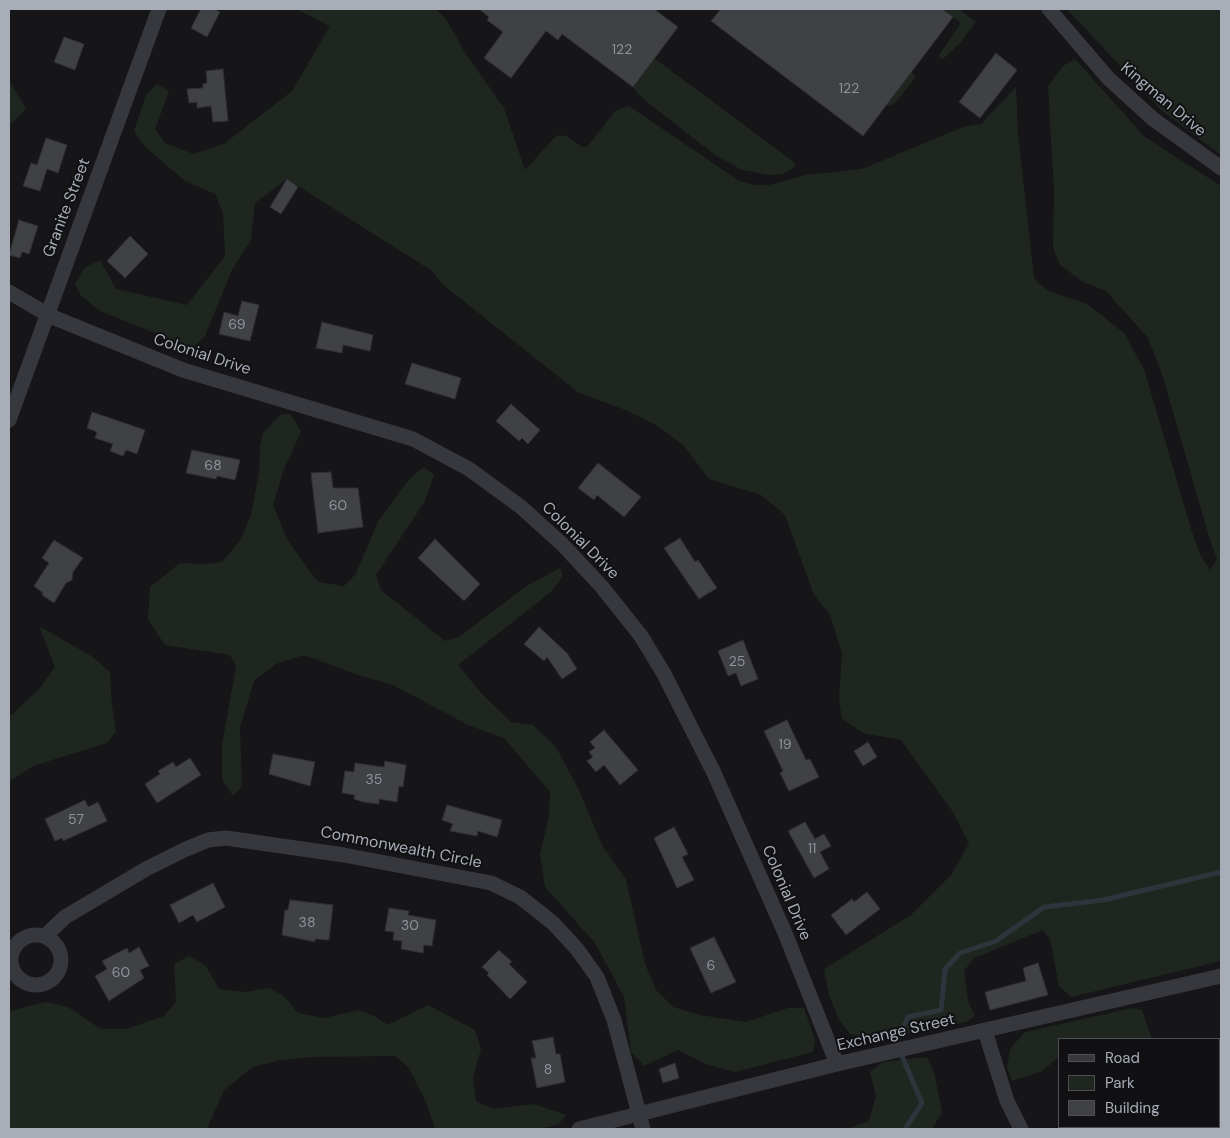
<!DOCTYPE html>
<html>
<head>
<meta charset="utf-8">
<style>
  body { margin:0 }
  #map { position:relative; width:1230px; height:1138px; overflow:hidden; background:#161618; font-family:"DM Sans",sans-serif }
  canvas { display:block }
  .frame { position:absolute; inset:0; border:10px solid #a8adb8; pointer-events:none }
  .legend { position:absolute; left:1058px; top:1038px; width:162px; height:90px; box-sizing:border-box; background:#111113; border:1px solid #4d4f55; margin:0; padding:6px 9px; list-style:none; font-size:15px; color:#a8adb8 }
  .legend li { display:flex; align-items:center; gap:10px; height:25px }
  .legend b { width:25px; border:1px solid #4d4f55 }
</style>
</head>
<body>
<div id="map">
<canvas width="1230" height="1138"></canvas>
<div class="frame"></div>
<ul class="legend">
<li><b style="height:6px;background:#37383d"></b>Road</li>
<li><b style="height:14px;background:#1e261f"></b>Park</li>
<li><b style="height:14px;background:#404145"></b>Building</li>
</ul>
</div>
<script>
const g = document.querySelector('canvas').getContext('2d');
g.lineJoin = 'round';
function paint(path, color) {
  g.fillStyle = color;
  g.fill(path, 'evenodd');
}
function shape(rows) {
  const path = new Path2D();
  for (const r of rows) {
    if (r.length === 3) {
      path.moveTo(r[0] + r[2], r[1]);
      path.arc(r[0], r[1], r[2], 0, 2 * Math.PI);
      continue;
    }
    path.moveTo(r[0], r[1]);
    for (let i = 2; i < r.length; i += 2) path.lineTo(r[i], r[i + 1]);
  }
  return path;
}
function strokePath(path, color, width, dash) {
  g.strokeStyle = color;
  g.lineWidth = width;
  g.lineCap = dash ? 'butt' : 'round';
  g.setLineDash(dash || []);
  g.stroke(path);
}
function label(font, color, halo, rows, align = 'center') {
  g.font = font + ' "DM Sans",sans-serif';
  g.lineWidth = 4;
  g.setLineDash([]);
  g.textBaseline = 'middle';
  g.strokeStyle = halo;
  g.fillStyle = color;
  for (const [text, x, y, turn = 0] of rows) {
    g.save();
    g.translate(x, y);
    g.rotate((+turn || 0) * Math.PI / 180);
    g.textAlign = isNaN(turn) ? turn : align;
    if (halo) g.strokeText(text, 0, 0);
    g.fillText(text, 0, 0);
    g.restore();
  }
}
paint(shape([
  [296,9,436,9,448,22,465,53,504,108,525,170,554,138,559,135,566,136,582,147,588,146,615,111,629,106,738,180,752,185,769,185,806,175,862,169,963,127,981,124,1016,87,1018,134,1034,277,1038,283,1049,291,1087,304,1124,333,1144,369,1192,532,1201,556,1210,570,1217,559,1210,540,1162,374,1148,338,1106,291,1083,282,1060,265,1053,248,1054,192,1048,86,1063,66,1075,59,1145,137,1221,186,1221,961,1071,997,1059,986,1050,939,1043,930,974,958,964,971,968,1001,975,1016,967,1022,876,1040,850,1034,838,1018,829,995,824,969,911,915,952,874,969,843,953,812,901,740,863,733,842,719,839,699,842,653,830,615,814,595,785,515,761,495,709,479,684,446,658,426,623,409,579,393,442,284,432,271,287,179,255,203,251,240,232,270,205,336,193,348,100,311,81,296,75,284,84,268,100,260,116,289,187,305,225,256,223,213,215,194,185,181,145,147,134,131,146,95,157,84,169,91,155,129,165,143,194,154,225,143,292,91,330,26],
  [942,9,959,9,976,22,960,43,943,59,938,57,961,23],
  [1067,9,1221,9,1221,155,1161,110],
  [654,58,794,162,795,167,783,174,770,175,742,170,715,155,642,98,633,87],
  [911,72,916,77,895,103,888,106,887,105],
  [9,80,26,109,9,126],
  [291,414,301,432,284,469,273,505,288,541,318,582,344,586,355,575,379,520,410,478,424,467,434,475,425,501,376,575,381,590,445,641,459,637,528,585,560,568,563,576,551,592,458,665,481,693,511,722,533,725,556,747,579,790,602,845,626,879,645,964,656,990,673,1007,700,1015,746,1022,788,1008,804,1008,815,1039,813,1052,735,1072,706,1064,678,1050,644,1066,631,1052,624,997,595,943,545,887,540,855,549,815,550,792,504,738,468,725,393,685,355,674,304,655,276,664,254,681,240,727,242,786,233,796,222,779,222,745,236,666,230,655,165,645,148,620,150,587,180,563,207,564,222,562,240,541,251,515,259,472,260,447,263,433,280,415],
  [39,626,93,657,110,672,112,705,116,732,107,743,33,766,9,782,9,717,39,689,55,667],
  [189,956,206,966,219,989,244,992,270,988,285,997,298,1013,324,1018,359,1010,376,1017,387,1025,428,1005,475,1030,481,1049,473,1077,476,1101,493,1109,534,1104,566,1115,558,1125,537,1129,435,1129,426,1102,408,1067,395,1056,313,1057,281,1060,253,1067,224,1090,207,1129,9,1129,9,1011,46,1002,68,1007,101,1029,126,1029,164,1016,176,1002,174,964],
  [1132,1008,1142,1010,1152,1039,1059,1039,1059,1057,1042,1071,1012,1081,1007,1068,1010,1049,1025,1032],
  [927,1057,934,1072,942,1112,932,1129,847,1129,869,1121,876,1096,870,1072,883,1062],
  [1219,1081,1221,1081,1221,1129,1179,1129,1178,1127,1219,1127]
]), '#1e261f');
strokePath(shape([
  [905,1129,922,1103,896,1042,908,1017,941,1010,945,969,960,953,996,941,1044,907,1103,900,1221,872]
]), '#2c353c', 5);
const building = shape([
  [201,9,214,9,220,12,207,37,191,28,201,9],
  [479,9,654,9,678,27,633,87,562,34,558,40,546,31,511,78,484,58,503,32,487,20,489,17,479,9],
  [721,9,942,9,953,17,863,136,711,21,721,9],
  [64,37,84,44,75,70,54,62,64,37],
  [996,53,1017,70,980,118,959,102,996,53],
  [223,69,228,121,213,122,211,106,197,108,197,102,189,103,187,89,203,88,203,84,207,83,206,71,223,69],
  [46,138,67,145,58,173,47,169,40,191,23,186,31,163,37,165,46,138],
  [287,179,298,187,281,214,270,207,287,179],
  [19,220,38,226,29,254,22,252,20,258,9,255,19,220],
  [130,236,148,254,125,278,107,261,130,236],
  [242,301,259,305,250,341,219,334,224,312,238,316,242,301],
  [322,322,373,335,370,351,343,345,342,353,316,348,322,322],
  [412,363,461,378,455,399,405,384,412,363],
  [511,404,540,430,528,444,522,438,519,441,496,421,511,404],
  [92,412,145,430,137,454,126,450,123,456,110,451,113,444,95,438,97,432,87,428,92,412],
  [192,450,240,460,235,480,217,476,216,479,186,473,192,450],
  [598,463,641,497,624,517,597,495,594,500,578,488,598,463],
  [331,472,333,488,358,488,363,527,318,533,311,473,331,472],
  [680,538,695,562,698,560,717,588,699,599,664,548,680,538],
  [435,539,480,584,464,601,418,558,435,539],
  [54,540,83,558,73,572,72,580,66,583,54,603,42,595,43,593,34,586,49,563,42,558,54,540],
  [539,627,567,653,577,669,562,679,547,657,544,661,524,644,539,627],
  [743,640,758,679,741,686,736,673,728,676,718,651,743,640],
  [787,720,806,760,810,759,819,777,789,791,780,773,783,771,764,731,787,720],
  [604,730,638,770,620,785,604,765,596,772,587,761,593,757,589,752,595,748,590,742,604,730],
  [868,742,877,757,863,766,854,751,868,742],
  [273,754,315,762,310,786,269,774,273,754],
  [190,758,201,775,157,803,145,784,160,774,158,771,173,762,176,767,190,758],
  [385,761,406,765,403,787,399,786,397,802,379,799,379,804,363,802,354,799,355,795,342,793,345,771,354,772,355,763,384,767,385,761],
  [85,800,88,807,98,802,107,821,63,841,62,838,55,841,45,819,85,800],
  [447,805,502,820,497,837,478,831,477,836,450,831,453,824,442,820,447,805],
  [805,822,815,839,824,834,831,846,820,852,829,869,814,878,788,831,805,822],
  [674,827,688,854,682,857,694,880,677,888,654,838,674,827],
  [213,883,225,907,197,922,193,915,179,923,170,905,213,883],
  [867,892,880,909,846,935,831,915,852,899,854,902,867,892],
  [290,900,333,905,329,940,315,939,315,942,282,935,285,910,288,910,290,900],
  [389,908,409,911,408,915,436,920,432,946,424,945,423,953,401,949,402,941,393,940,394,932,385,931,389,908],
  [714,937,736,982,711,993,690,948,714,937],
  [139,947,149,966,140,970,144,978,109,1001,95,976,107,969,102,961,127,948,129,953,139,947],
  [499,950,512,962,509,964,527,982,510,999,487,975,489,973,482,967,499,950],
  [1038,963,1048,995,990,1010,985,992,1026,981,1023,968,1038,963],
  [553,1037,556,1054,560,1054,565,1082,537,1088,531,1058,536,1058,532,1041,553,1037],
  [675,1063,679,1078,663,1083,659,1069,675,1063]
]);
paint(building, '#404145');
strokePath(building, '#303034', 1);
strokePath(shape([
  [1049,9,1108,78,1153,119,1221,168],
  [9,292,50,316,183,370,413,439,469,469,521,507,563,545,602,587,641,636,664,674,714,773,785,933,837,1064],
  [9,420,159,9],
  [36,960,25],
  [45,936,65,917,146,869,184,850,208,840,226,838,344,855,491,883,520,897,553,923,577,949,597,977,614,1020,643,1129],
  [985,1031,1007,1101,1021,1129],
  [579,1129,837,1064,1221,976]
]), '#37383d', 15);
label('14px', '#8e929b', null, [
  ["122",622,50],
  ["122",849,89],
  ["69",237,325],
  ["68",213,466],
  ["60",338,506],
  ["25",737,662],
  ["19",785,745],
  ["35",374,780],
  ["57",76,820],
  ["11",812,849],
  ["38",307,923],
  ["30",410,926],
  ["6",711,966],
  ["60",121,973],
  ["8",548,1070]
]);
label('16px', '#a8adb8', '#111113', [
  ["Kingman Drive",1163,100,40],
  ["Granite Street",67,208,-69],
  ["Colonial Drive",202,355,18],
  ["Colonial Drive",580,541,45],
  ["Commonwealth Circle",401,848,11],
  ["Colonial Drive",786,893,67],
  ["Exchange Street",896,1033,-13]
]);
</script>
</body>
</html>
